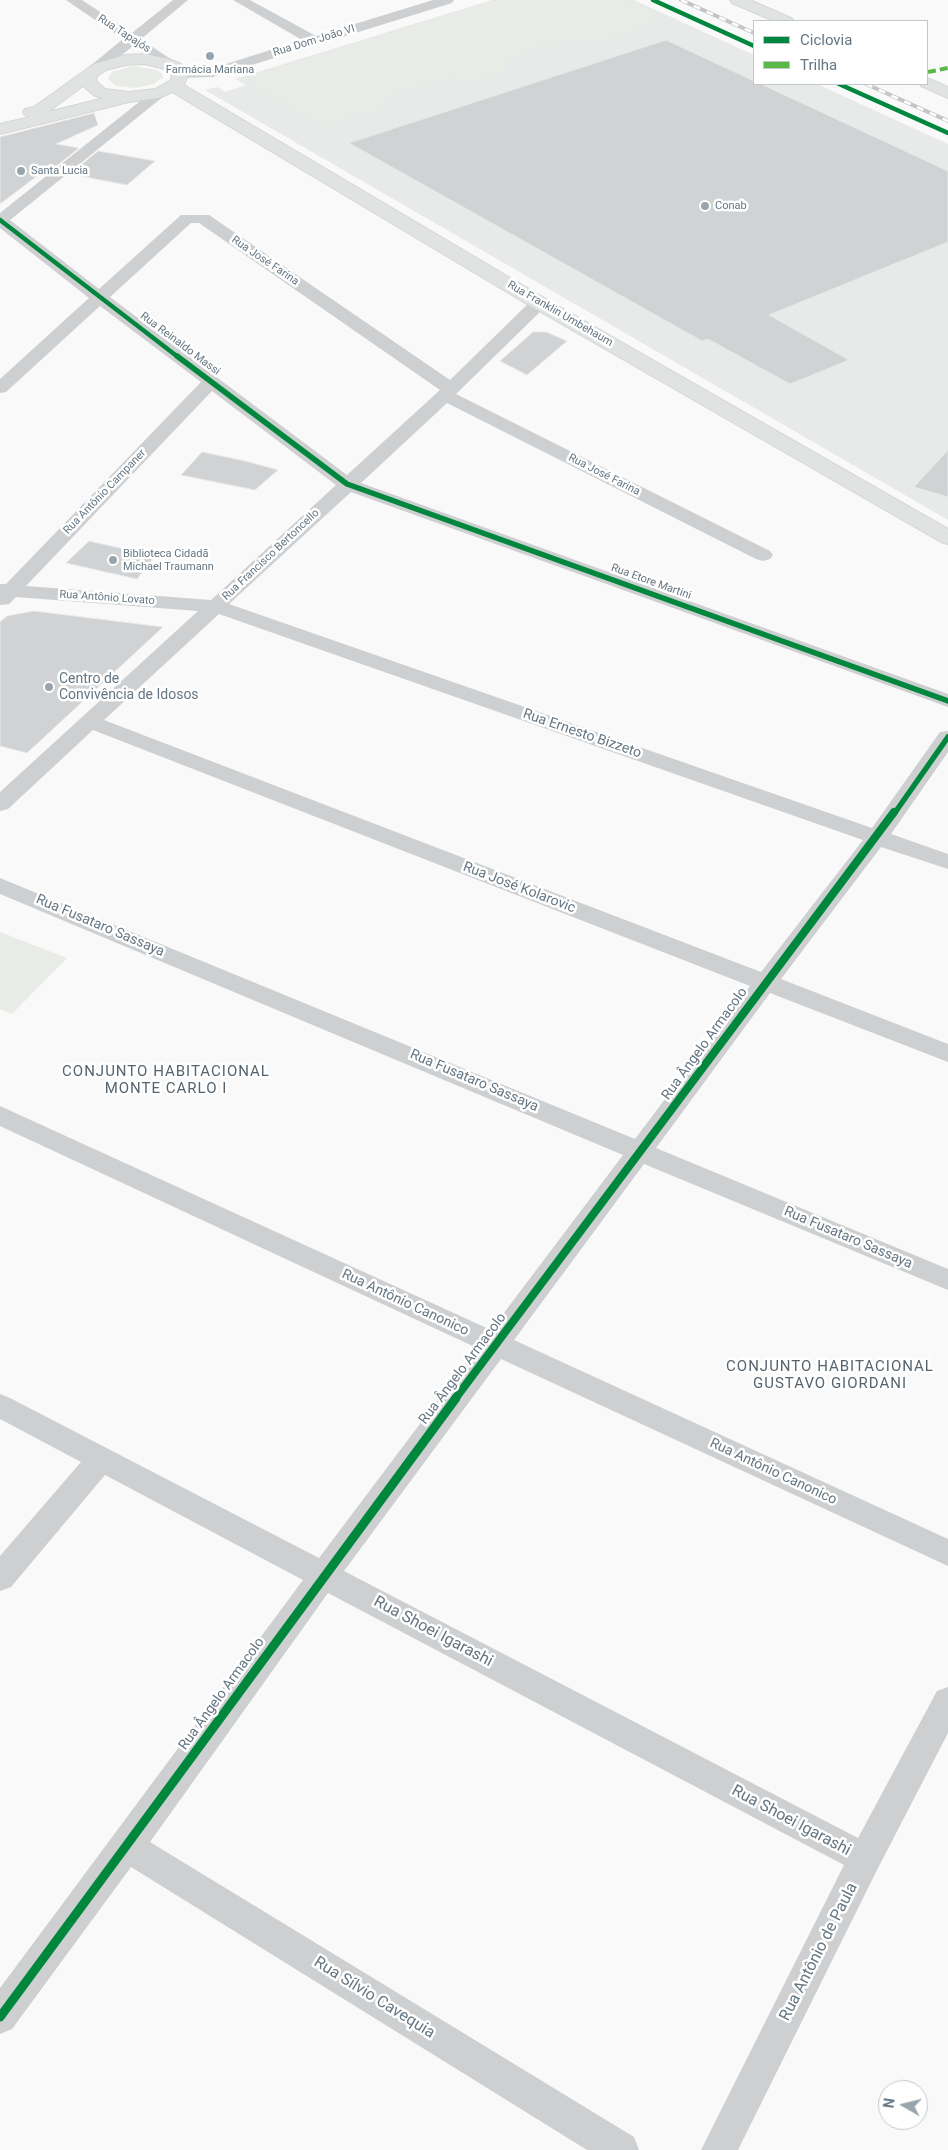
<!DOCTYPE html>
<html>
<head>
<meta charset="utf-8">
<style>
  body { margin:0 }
  #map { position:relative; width:948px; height:2150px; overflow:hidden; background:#f9f9f9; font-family:Roboto,sans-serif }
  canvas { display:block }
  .legend { position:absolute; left:753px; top:20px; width:175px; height:65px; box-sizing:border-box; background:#fff; border:1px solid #c1c8cd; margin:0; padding:6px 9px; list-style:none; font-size:15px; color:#657683 }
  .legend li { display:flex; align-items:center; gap:10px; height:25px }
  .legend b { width:25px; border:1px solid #c1c8cd }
  .north { position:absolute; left:878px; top:2080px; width:50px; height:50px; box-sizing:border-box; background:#fff; border:1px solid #c1c8cd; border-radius:50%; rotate:278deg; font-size:14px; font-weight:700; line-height:20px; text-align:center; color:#657683 }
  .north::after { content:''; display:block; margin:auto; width:18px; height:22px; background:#99a4ac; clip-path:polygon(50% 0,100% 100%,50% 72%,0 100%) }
</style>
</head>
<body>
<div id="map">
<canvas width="948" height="2150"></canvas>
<ul class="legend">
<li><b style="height:6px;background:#00873e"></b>Ciclovia</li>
<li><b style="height:6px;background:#58b947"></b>Trilha</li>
</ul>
<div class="north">N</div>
</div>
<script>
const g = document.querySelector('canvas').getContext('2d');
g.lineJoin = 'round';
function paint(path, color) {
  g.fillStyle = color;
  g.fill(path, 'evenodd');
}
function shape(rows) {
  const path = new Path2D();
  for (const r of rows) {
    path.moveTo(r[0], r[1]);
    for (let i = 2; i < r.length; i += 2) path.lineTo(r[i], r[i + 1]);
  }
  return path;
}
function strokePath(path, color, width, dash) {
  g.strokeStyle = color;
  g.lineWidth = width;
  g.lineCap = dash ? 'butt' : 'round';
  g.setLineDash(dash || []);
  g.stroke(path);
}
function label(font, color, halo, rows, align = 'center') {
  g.font = font + ' Roboto,sans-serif';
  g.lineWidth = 5;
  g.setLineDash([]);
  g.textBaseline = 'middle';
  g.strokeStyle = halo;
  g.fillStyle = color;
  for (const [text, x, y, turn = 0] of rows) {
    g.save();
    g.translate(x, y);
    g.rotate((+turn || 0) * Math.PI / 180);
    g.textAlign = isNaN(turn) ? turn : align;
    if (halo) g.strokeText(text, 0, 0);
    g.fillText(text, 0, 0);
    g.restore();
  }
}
paint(shape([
  [492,0,634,0,754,55,754,84,817,84,948,144,948,520,205,90,217,87,225,92,246,85,235,79]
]), '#e8e9e9');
paint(shape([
  [499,0,626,0,666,18,594,43,564,43,533,48,509,59,504,65,504,71,477,80,448,78,406,90,389,98,378,109,325,126,242,79],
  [134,66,157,70,161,73,163,77,154,84,135,88,116,86,108,79,112,72],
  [0,932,67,958,12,1014,0,1009]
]), '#e8ebe6');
const building = shape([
  [666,40,754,81,754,84,761,84,948,171,948,242,769,315,849,360,790,384,708,339,702,341,349,143,666,40],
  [94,113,98,125,56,144,79,148,50,171,45,170,0,204,0,137,94,113],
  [98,151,155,161,127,185,70,174,98,151],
  [533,332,546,332,567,341,527,375,500,361,533,332],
  [948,450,948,497,914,487,948,450],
  [202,452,245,461,278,470,255,490,181,475,202,452],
  [89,541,155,556,137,579,66,563,89,541],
  [34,611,163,627,27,753,0,746,0,622,7,616,34,611]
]);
paint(building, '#d0d2d3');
strokePath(building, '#e8e8e8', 1);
const secondary = shape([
  [145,54,169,59,181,64,188,75,184,85,546,299,948,529,948,544,941,542,532,307,172,92,159,98,129,102,0,134,0,124,30,117,25,115,23,112,25,109,34,107,94,64,125,55,145,54],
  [145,64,169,70,172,75,171,80,155,89,129,92,105,89,96,81,97,76,106,70,126,65,145,64],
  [83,86,95,96,104,98,48,112,83,86]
]);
const primary = shape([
  [730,0,750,0,791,18,794,21,774,21,732,3,730,0],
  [927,78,948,87,948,98,921,86,920,84,927,84,927,78]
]);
strokePath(secondary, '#d5d6d7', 2);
strokePath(primary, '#d5d6d7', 2);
paint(shape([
  [66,0,82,0,132,33,173,0,188,0,141,39,182,67,180,70,175,71,170,70,133,46,99,73,89,73,87,70,89,67,123,39,66,0],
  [233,0,250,0,316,36,433,0,454,0,452,3,213,77,175,78,173,75,175,72,207,70,302,40,233,0],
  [159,89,164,90,166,93,164,96,10,220,99,289,181,215,209,215,450,380,533,299,545,299,547,303,545,307,456,394,770,551,773,555,770,559,763,561,756,559,447,403,361,483,948,694,948,707,351,492,229,604,872,828,940,732,948,731,948,752,891,834,948,854,948,869,881,847,781,979,948,1044,948,1062,770,993,656,1148,948,1269,948,1290,644,1164,514,1340,948,1539,948,1566,501,1359,344,1571,858,1838,937,1691,948,1687,948,1733,877,1870,738,2150,701,2150,844,1865,328,1593,150,1842,634,2137,639,2150,587,2150,131,1867,12,2029,0,2034,0,1988,303,1580,105,1475,11,1587,0,1591,0,1556,81,1462,0,1419,0,1394,10,1398,319,1558,477,1348,0,1126,0,1106,491,1330,623,1155,0,894,0,878,635,1139,750,986,93,730,8,809,0,811,0,792,198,611,16,597,9,604,0,605,0,584,6,584,201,382,100,306,6,392,0,393,0,379,89,298,0,228,0,213,154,90,159,89],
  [191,223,199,223,440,390,347,475,110,297,191,223],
  [212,391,336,485,211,600,26,586,212,391],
  [219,614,863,840,761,972,104,720,219,614]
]), '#cecfd0');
paint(secondary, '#e1e2e2');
paint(primary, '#e1e2e2');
const rail = shape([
  [681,0,754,33],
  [866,84,948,121]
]);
strokePath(rail, '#c3c5c6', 4);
strokePath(rail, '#fff', 2.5, [7]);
strokePath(shape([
  [928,72,948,68]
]), '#58b947', 4, [8, 4]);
strokePath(shape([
  [653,0,754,46],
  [839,84,948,133],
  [0,220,178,357]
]), '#00873e', 4.5);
strokePath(shape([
  [177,356,347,484,948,701],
  [894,814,948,737]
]), '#00873e', 5.5);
strokePath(shape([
  [455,1399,894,812]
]), '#00873e', 8);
strokePath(shape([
  [0,2017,456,1398]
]), '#00873e', 9);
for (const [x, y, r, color] of [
  [210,56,5,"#99a4ac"],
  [21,171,5,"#99a4ac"],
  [705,206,5,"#99a4ac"],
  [113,560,5,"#99a4ac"],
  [49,687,5,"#99a4ac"]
]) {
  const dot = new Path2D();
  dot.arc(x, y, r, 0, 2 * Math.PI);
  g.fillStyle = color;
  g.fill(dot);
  strokePath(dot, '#fff', 2);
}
label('11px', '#657683', '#fff', [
  ["Rua Tapajós",124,34,33],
  ["Rua Dom João VI",314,41,-17],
  ["Rua José Farina",265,261,34],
  ["Rua Franklin Umbehaum",560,314,30],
  ["Rua Reinaldo Massi",180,344,37],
  ["Rua José Farina",604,475,27],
  ["Rua Antônio Campaner",105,492,-46],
  ["Rua Francisco Bertoncello",271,555,-43],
  ["Rua Etore Martini",651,582,20],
  ["Rua Antônio Lovato",107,598,4]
]);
label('11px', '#657683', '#fff', [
  ["Farmácia Mariana",210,70,"center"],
  ["Santa Lucia",31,171],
  ["Conab",715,206],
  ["Biblioteca Cidadã",123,554],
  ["Michael Traumann",123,567]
], 'left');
label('14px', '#657683', '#fff', [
  ["Centro de",59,679],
  ["Convivência de Idosos",59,695]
], 'left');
label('14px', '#657683', '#fff', [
  ["Rua Ernesto Bizzeto",582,734,19],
  ["Rua José Kolarovic",519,888,21],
  ["Rua Fusataro Sassaya",100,926,23],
  ["Rua Ângelo Armacolo",705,1044,-54],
  ["Rua Fusataro Sassaya",474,1081,23],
  ["Rua Fusataro Sassaya",848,1238,23],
  ["Rua Antônio Canonico",405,1303,25],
  ["Rua Ângelo Armacolo",463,1369,-53],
  ["Rua Antônio Canonico",773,1472,25],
  ["Rua Ângelo Armacolo",222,1694,-54]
]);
g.letterSpacing = '1px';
label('15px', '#57646e', '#fff', [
  ["CONJUNTO HABITACIONAL",166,1072],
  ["MONTE CARLO I",166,1089],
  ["CONJUNTO HABITACIONAL",830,1367],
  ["GUSTAVO GIORDANI",830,1384]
]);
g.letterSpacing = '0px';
label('16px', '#657683', '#fff', [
  ["Rua Shoei Igarashi",433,1632,28],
  ["Rua Shoei Igarashi",791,1821,28],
  ["Rua Antônio de Paula",819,1952,-63],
  ["Rua Sílvio Cavequia",374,1998,32]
]);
</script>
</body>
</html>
